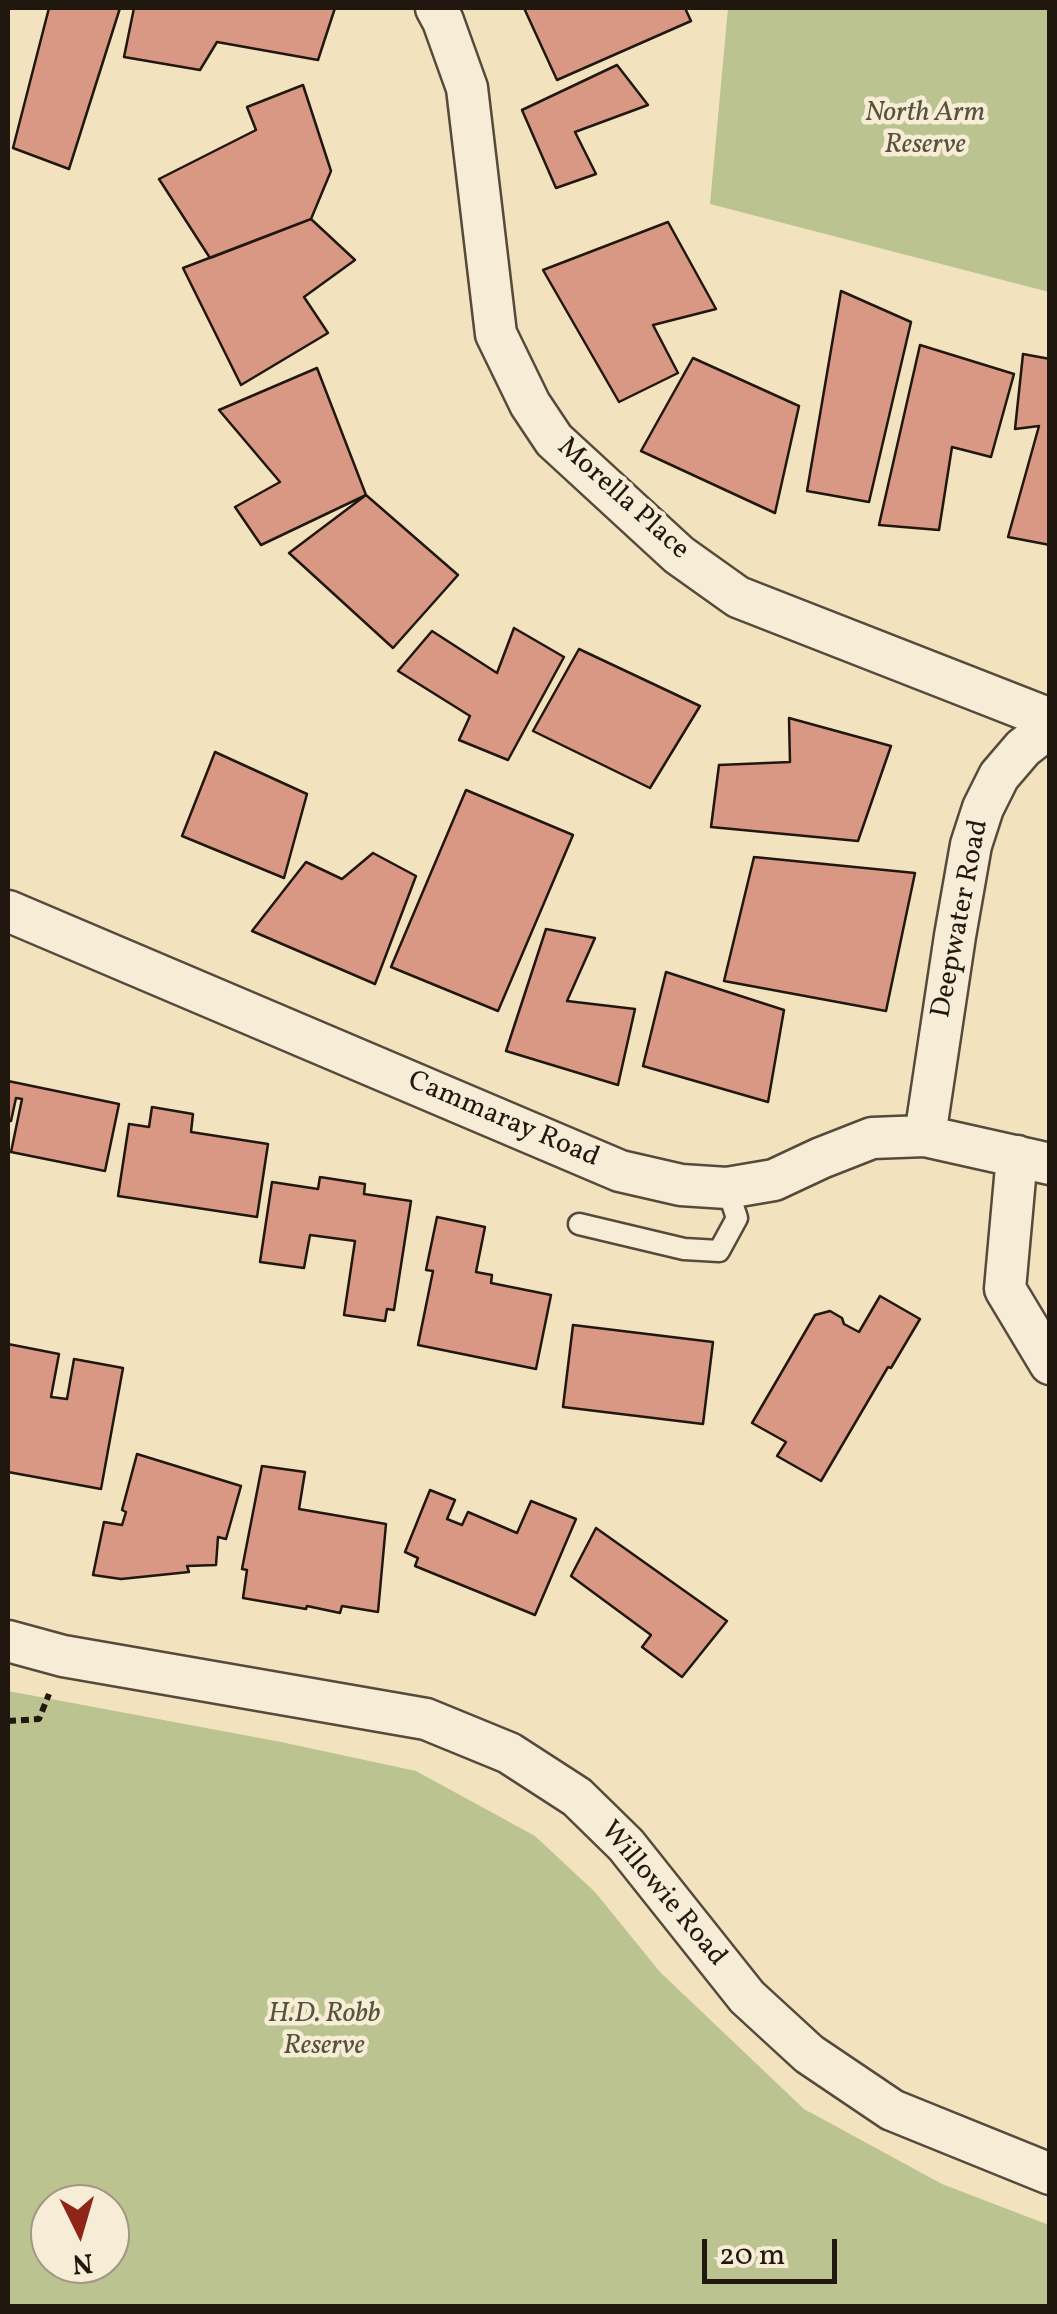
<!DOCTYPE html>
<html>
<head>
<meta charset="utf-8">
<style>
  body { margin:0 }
  #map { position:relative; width:1057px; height:2314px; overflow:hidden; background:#f3e2be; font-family:Vollkorn,serif }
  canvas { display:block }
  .frame { position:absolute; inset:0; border:10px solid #20170f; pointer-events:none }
  .north { position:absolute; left:30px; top:2184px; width:100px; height:100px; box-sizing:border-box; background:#f7ecd5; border:2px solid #a19786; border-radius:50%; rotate:175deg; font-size:28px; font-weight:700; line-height:40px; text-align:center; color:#20170f }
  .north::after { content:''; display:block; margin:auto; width:35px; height:45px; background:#8f2418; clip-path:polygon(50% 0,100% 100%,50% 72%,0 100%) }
  .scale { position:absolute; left:702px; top:2239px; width:135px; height:45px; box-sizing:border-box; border:5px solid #20170f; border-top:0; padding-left:12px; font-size:30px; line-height:35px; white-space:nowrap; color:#20170f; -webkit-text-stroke:8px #f7ecd5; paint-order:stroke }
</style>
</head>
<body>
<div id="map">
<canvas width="1057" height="2314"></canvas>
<div class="frame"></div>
<div class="north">N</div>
<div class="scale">20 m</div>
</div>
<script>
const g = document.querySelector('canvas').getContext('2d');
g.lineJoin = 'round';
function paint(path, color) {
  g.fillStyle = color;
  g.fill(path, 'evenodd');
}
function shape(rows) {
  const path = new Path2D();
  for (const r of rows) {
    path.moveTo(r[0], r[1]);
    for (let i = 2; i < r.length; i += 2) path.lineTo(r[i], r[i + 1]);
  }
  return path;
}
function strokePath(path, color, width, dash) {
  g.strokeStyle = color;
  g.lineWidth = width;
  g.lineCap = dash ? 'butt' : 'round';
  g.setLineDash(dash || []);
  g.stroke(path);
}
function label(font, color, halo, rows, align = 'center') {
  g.font = font + ' Vollkorn,serif';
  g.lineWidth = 9;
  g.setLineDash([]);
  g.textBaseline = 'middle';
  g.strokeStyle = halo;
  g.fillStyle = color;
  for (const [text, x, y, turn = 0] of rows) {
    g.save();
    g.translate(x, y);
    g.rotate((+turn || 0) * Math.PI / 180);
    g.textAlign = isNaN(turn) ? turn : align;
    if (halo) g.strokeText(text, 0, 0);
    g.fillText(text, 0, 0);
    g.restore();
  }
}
paint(shape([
  [728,8,1049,8,1049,292,710,204],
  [8,1691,281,1742,416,1771,535,1836,595,1892,660,1972,804,2109,942,2184,1049,2225,1049,2306,8,2306],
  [50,2204,110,2204,110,2264,50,2264]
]), '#bbc391');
const building = shape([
  [49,8,120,8,69,169,13,148,49,8],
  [134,8,335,8,318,60,217,42,200,70,124,57,134,8],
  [524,8,685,8,691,21,557,80,524,8],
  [617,65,648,105,575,132,596,174,556,188,522,110,617,65],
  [303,85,331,171,311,219,210,258,159,179,256,130,247,107,303,85],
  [311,219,355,260,304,297,328,333,241,385,183,268,311,219],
  [668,222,716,309,653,325,678,373,619,402,543,270,668,222],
  [841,291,911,322,869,502,807,491,841,291],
  [920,345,1014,374,991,457,952,447,939,530,879,525,920,345],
  [1023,354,1050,359,1050,545,1008,537,1039,426,1015,429,1023,354],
  [693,358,799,406,775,513,641,451,693,358],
  [317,368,366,495,261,545,235,507,280,482,219,410,317,368],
  [366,495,458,575,393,648,289,553,366,495],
  [514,628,564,657,508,760,459,740,470,716,398,671,432,631,497,673,514,628],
  [579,649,700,706,650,788,533,731,579,649],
  [789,718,891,746,858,841,711,827,719,765,790,762,789,718],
  [215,752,307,794,284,878,182,836,215,752],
  [466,790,573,835,498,1011,391,967,466,790],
  [373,853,416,876,375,984,252,931,306,862,342,879,373,853],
  [754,857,915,873,886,1011,724,981,754,857],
  [546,929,595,938,567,1001,635,1009,618,1085,506,1051,546,929],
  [666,972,784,1010,768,1102,643,1066,666,972],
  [8,1081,119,1104,105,1171,11,1152,22,1099,16,1098,11,1121,8,1121,8,1081],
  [152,1107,193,1114,191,1132,268,1144,257,1217,118,1196,129,1124,149,1127,152,1107],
  [320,1177,365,1184,364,1194,411,1201,394,1310,387,1309,385,1321,344,1315,355,1241,310,1235,304,1268,260,1262,272,1182,318,1189,320,1177],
  [437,1217,485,1227,476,1272,492,1275,491,1283,551,1295,536,1369,418,1345,433,1271,426,1270,437,1217],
  [880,1296,920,1319,891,1368,888,1367,821,1481,777,1456,786,1442,752,1423,815,1315,830,1311,842,1318,844,1324,859,1332,880,1296],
  [573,1325,713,1342,703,1424,563,1407,573,1325],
  [8,1344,59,1354,51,1397,67,1399,74,1359,123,1368,101,1489,8,1472,8,1344],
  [137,1454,241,1486,226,1539,218,1537,216,1565,187,1566,189,1572,121,1579,93,1575,104,1522,122,1525,126,1512,122,1510,137,1454],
  [262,1466,305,1472,299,1509,386,1524,378,1612,342,1606,340,1613,307,1606,306,1609,243,1598,247,1570,242,1569,262,1466],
  [430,1490,455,1500,447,1519,462,1525,468,1512,517,1533,531,1501,576,1519,535,1615,415,1566,418,1558,405,1552,430,1490],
  [596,1528,727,1621,682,1677,642,1647,651,1635,571,1576,596,1528]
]);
paint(building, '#d89883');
strokePath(building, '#20170f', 2.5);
const lane = shape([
  [579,1224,684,1249,719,1251,737,1218,727,1188]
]);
const street = shape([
  [436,8,443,21,467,88,496,334,530,404,554,440,679,555,738,597,1050,719],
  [8,911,620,1171,681,1185,727,1188,774,1180,821,1158,872,1138,925,1136,1050,1164],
  [925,1136,955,936,971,845,983,808,999,776,1023,748,1050,727],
  [1017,1156,1005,1289,1050,1364],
  [8,1641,63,1656,426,1719,509,1753,577,1797,626,1845,747,1997,809,2054,892,2110,1050,2174]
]);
strokePath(lane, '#554a3b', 25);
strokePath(street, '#554a3b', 45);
strokePath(shape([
  [8,1721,39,1719,49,1694]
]), '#20170f', 6, [8, 5]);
strokePath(lane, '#f7ecd5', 20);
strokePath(street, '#f7ecd5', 40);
label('italic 28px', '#56533c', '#f7ecd5', [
  ["North Arm",925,115],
  ["Reserve",925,147],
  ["H.D. Robb",324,2016],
  ["Reserve",324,2048]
]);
label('28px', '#20170f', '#f7ecd5', [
  ["Morella Place",622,500,42],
  ["Deepwater Road",962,919,-79],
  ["Cammaray Road",503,1121,23],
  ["Willowie Road",662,1895,50]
]);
</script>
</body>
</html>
